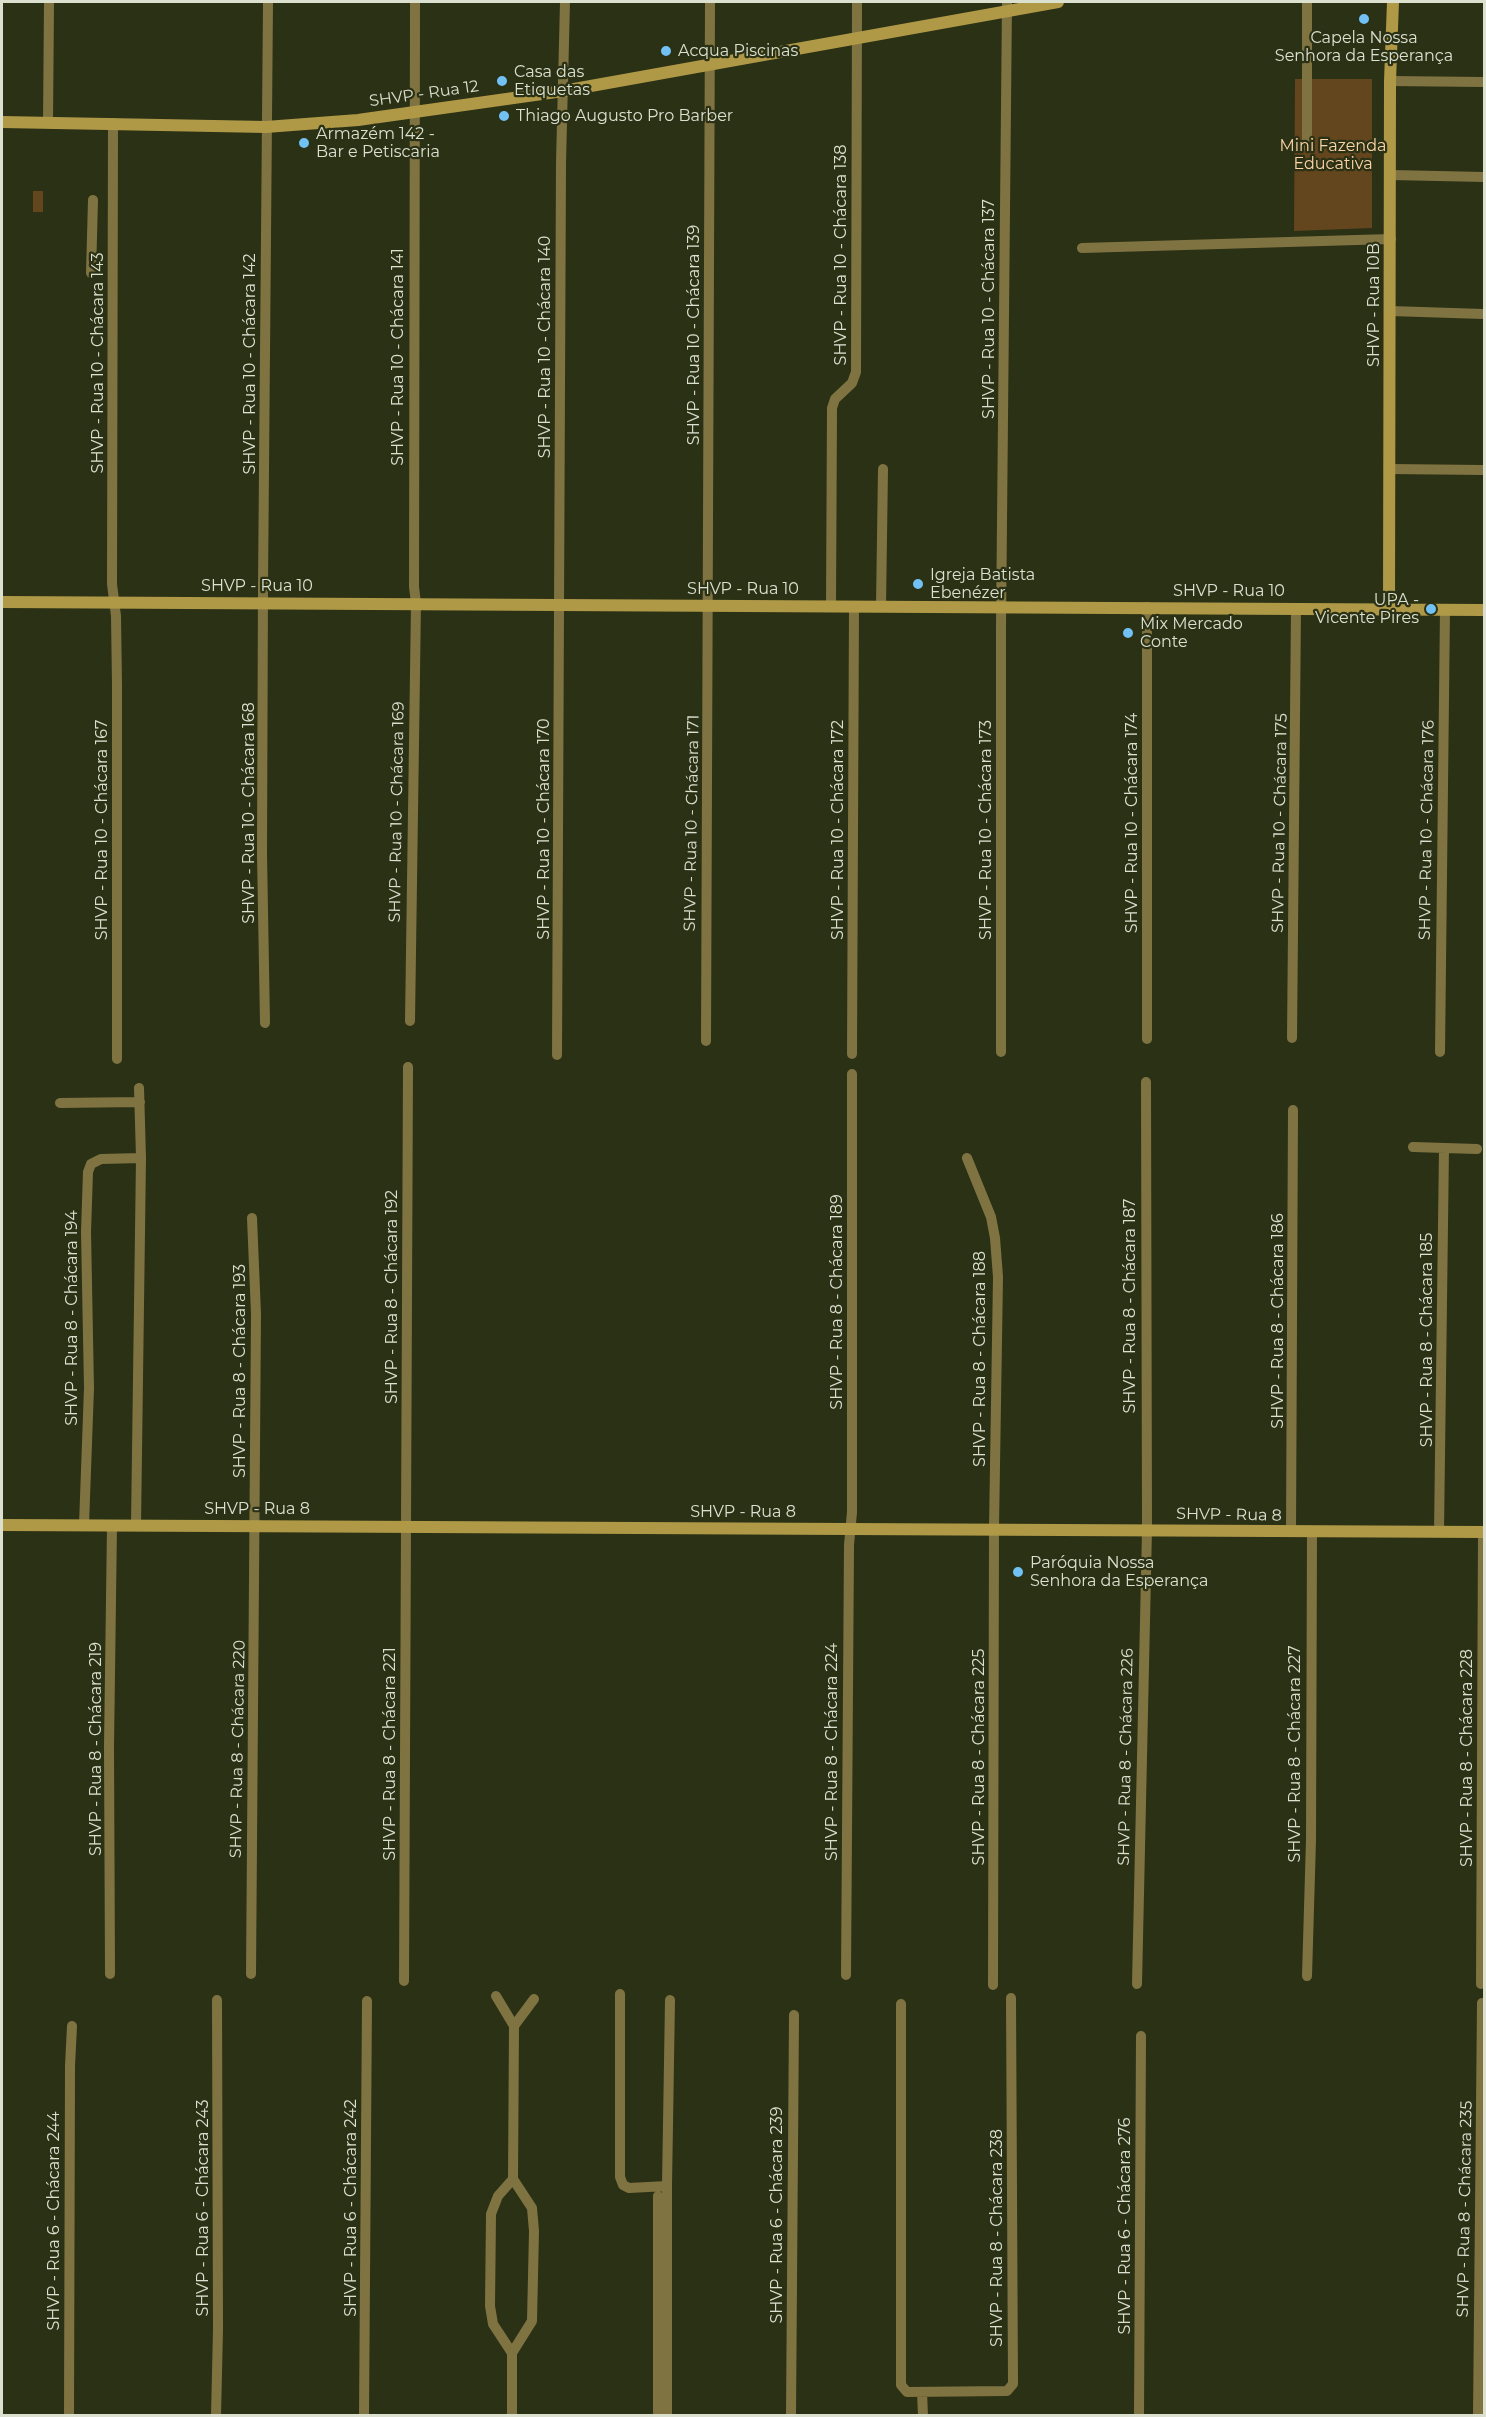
<!DOCTYPE html>
<html>
<head>
<meta charset="utf-8">
<style>
  body { margin:0 }
  #map { position:relative; width:1486px; height:2417px; overflow:hidden; background:#2b3115; font-family:Montserrat,sans-serif }
  canvas { display:block }
  .frame { position:absolute; inset:0; border:3px solid #dbe0cf; pointer-events:none }
</style>
</head>
<body>
<div id="map">
<canvas width="1486" height="2417"></canvas>
<div class="frame"></div>
</div>
<script>
const g = document.querySelector('canvas').getContext('2d');
g.lineJoin = 'round';
function paint(path, color) {
  g.fillStyle = color;
  g.fill(path, 'evenodd');
}
function shape(rows) {
  const path = new Path2D();
  for (const r of rows) {
    path.moveTo(r[0], r[1]);
    for (let i = 2; i < r.length; i += 2) path.lineTo(r[i], r[i + 1]);
  }
  return path;
}
function strokePath(path, color, width, dash) {
  g.strokeStyle = color;
  g.lineWidth = width;
  g.lineCap = dash ? 'butt' : 'round';
  g.setLineDash(dash || []);
  g.stroke(path);
}
function label(font, color, halo, rows, align = 'center') {
  g.font = font + ' Montserrat,sans-serif';
  g.lineWidth = 4.5;
  g.setLineDash([]);
  g.textBaseline = 'middle';
  g.strokeStyle = halo;
  g.fillStyle = color;
  for (const [text, x, y, turn = 0] of rows) {
    g.save();
    g.translate(x, y);
    g.rotate((+turn || 0) * Math.PI / 180);
    g.textAlign = isNaN(turn) ? turn : align;
    if (halo) g.strokeText(text, 0, 0);
    g.fillText(text, 0, 0);
    g.restore();
  }
}
paint(shape([
  [1295,79,1372,79,1372,228,1294,231],
  [33,191,43,191,43,212,33,212]
]), '#63451e');
strokePath(shape([
  [1307,2,1307,146],
  [1390,81,1484,82],
  [48,122,49,2],
  [113,123,112,584,116,616,117,685,117,1059],
  [1391,175,1484,177],
  [1082,248,1391,239],
  [91,273,93,200],
  [1390,311,1484,314],
  [1390,469,1484,470],
  [831,606,832,408,835,399,852,383,856,372,857,2],
  [881,606,883,469],
  [410,1021,416,603,414,587,415,2],
  [265,1023,262,854,263,586,268,2],
  [1292,1038,1296,608],
  [1147,1039,1147,607],
  [706,1041,710,2],
  [1001,1052,1001,626,1007,2],
  [1440,1052,1445,609],
  [852,1054,854,606],
  [557,1055,561,163,565,2],
  [139,1088,141,1158],
  [60,1103,140,1102],
  [1413,1147,1477,1149],
  [967,1158,991,1217,995,1238,998,1277,994,1528,993,1985],
  [84,1525,89,1388,86,1232,88,1172,91,1164,101,1159,141,1158,136,1525],
  [1291,1532,1293,1110],
  [1439,1532,1444,1148],
  [110,1974,109,1747,112,1525],
  [251,1974,256,1314,252,1218],
  [846,1975,849,1545,852,1512,852,1074],
  [1307,1976,1311,1840,1312,1532],
  [404,1981,408,1067],
  [1137,1984,1147,1530,1146,1082],
  [1481,1984,1483,1532],
  [620,1994,620,2177,623,2185,629,2188,667,2186],
  [496,1996,514,2026,534,1999],
  [901,2004,901,2385,907,2392,1007,2391,1013,2384,1011,1998],
  [512,2353,532,2321,534,2231,532,2208,513,2179],
  [922,2392,923,2416],
  [69,2416,70,2066,72,2026],
  [216,2416,218,2329,217,2000],
  [364,2416,367,2001],
  [512,2416,512,2353,493,2324,490,2306,491,2214,498,2196,513,2179,514,2026],
  [658,2416,658,2196],
  [667,2416,667,2186,670,2000],
  [791,2416,794,2015],
  [1139,2416,1141,2036],
  [1478,2416,1482,2003]
]), '#807342', 10);
strokePath(shape([
  [2,122,266,127,358,120,563,91,1058,2],
  [2,602,1484,610],
  [1389,609,1390,81,1393,2],
  [2,1525,1484,1532]
]), '#af9947', 12);
for (const [x, y, r, color] of [
  [1364,19,6,"#71c1f5"],
  [666,51,6,"#71c1f5"],
  [502,81,6,"#71c1f5"],
  [504,116,6,"#71c1f5"],
  [304,143,6,"#71c1f5"],
  [918,584,6,"#71c1f5"],
  [1431,609,6,"#71c1f5"],
  [1128,633,6,"#71c1f5"],
  [1018,1572,6,"#71c1f5"]
]) {
  const dot = new Path2D();
  dot.arc(x, y, r, 0, 2 * Math.PI);
  g.fillStyle = color;
  g.fill(dot);
  strokePath(dot, '#2b3115', 2);
}
label('16px', '#dbe0cf', '#2b3115', [
  ["Capela Nossa",1364,38,"center"],
  ["Senhora da Esperança",1364,56,"center"],
  ["Acqua Piscinas",678,51],
  ["Casa das",514,72],
  ["Etiquetas",514,90],
  ["Thiago Augusto Pro Barber",516,116],
  ["Armazém 142 -",316,134],
  ["Bar e Petiscaria",316,152],
  ["Igreja Batista",930,575],
  ["Ebenézer",930,593],
  ["UPA -",1419,600,"right"],
  ["Vicente Pires",1419,618,"right"],
  ["Mix Mercado",1140,624],
  ["Conte",1140,642],
  ["Paróquia Nossa",1030,1563],
  ["Senhora da Esperança",1030,1581]
], 'left');
label('16px', '#dbe0cf', '#2b3115', [
  ["SHVP - Rua 12",424,94,-8],
  ["SHVP - Rua 10 - Chácara 138",841,255,-90],
  ["SHVP - Rua 10B",1374,305,-90],
  ["SHVP - Rua 10 - Chácara 137",989,309,-90],
  ["SHVP - Rua 10 - Chácara 139",694,335,-90],
  ["SHVP - Rua 10 - Chácara 140",545,347,-90],
  ["SHVP - Rua 10 - Chácara 141",398,357,-90],
  ["SHVP - Rua 10 - Chácara 143",98,363,-90],
  ["SHVP - Rua 10 - Chácara 142",250,364,-90],
  ["SHVP - Rua 10",257,586],
  ["SHVP - Rua 10",743,589],
  ["SHVP - Rua 10",1229,591],
  ["SHVP - Rua 10 - Chácara 169",397,812,-89],
  ["SHVP - Rua 10 - Chácara 168",249,813,-90],
  ["SHVP - Rua 10 - Chácara 171",692,823,-89],
  ["SHVP - Rua 10 - Chácara 174",1132,823,-90],
  ["SHVP - Rua 10 - Chácara 175",1280,823,-89],
  ["SHVP - Rua 10 - Chácara 170",544,829,-90],
  ["SHVP - Rua 10 - Chácara 167",102,830,-90],
  ["SHVP - Rua 10 - Chácara 172",838,830,-90],
  ["SHVP - Rua 10 - Chácara 173",986,830,-90],
  ["SHVP - Rua 10 - Chácara 176",1427,830,-89],
  ["SHVP - Rua 8 - Chácara 192",392,1297,-90],
  ["SHVP - Rua 8 - Chácara 189",837,1302,-90],
  ["SHVP - Rua 8 - Chácara 187",1130,1306,-90],
  ["SHVP - Rua 8 - Chácara 194",72,1318,-90],
  ["SHVP - Rua 8 - Chácara 186",1278,1321,-90],
  ["SHVP - Rua 8 - Chácara 185",1427,1340,-90],
  ["SHVP - Rua 8 - Chácara 188",980,1359,-90],
  ["SHVP - Rua 8 - Chácara 193",240,1371,-90],
  ["SHVP - Rua 8",257,1509],
  ["SHVP - Rua 8",743,1512],
  ["SHVP - Rua 8",1229,1515,1],
  ["SHVP - Rua 8 - Chácara 219",96,1749,-90],
  ["SHVP - Rua 8 - Chácara 220",238,1749,-89],
  ["SHVP - Rua 8 - Chácara 224",832,1752,-90],
  ["SHVP - Rua 8 - Chácara 221",390,1754,-90],
  ["SHVP - Rua 8 - Chácara 227",1295,1754,-90],
  ["SHVP - Rua 8 - Chácara 225",979,1757,-90],
  ["SHVP - Rua 8 - Chácara 226",1126,1757,-89],
  ["SHVP - Rua 8 - Chácara 228",1467,1758,-90],
  ["SHVP - Rua 6 - Chácara 243",203,2208,-90],
  ["SHVP - Rua 6 - Chácara 242",351,2208,-90],
  ["SHVP - Rua 8 - Chácara 235",1465,2209,-89],
  ["SHVP - Rua 6 - Chácara 239",777,2215,-90],
  ["SHVP - Rua 6 - Chácara 244",54,2221,-90],
  ["SHVP - Rua 6 - Chácara 276",1125,2226,-90],
  ["SHVP - Rua 8 - Chácara 238",997,2238,-90]
]);
label('16px', '#fdd5a7', '#2b3115', [
  ["Mini Fazenda",1333,146],
  ["Educativa",1333,164]
]);
</script>
</body>
</html>
